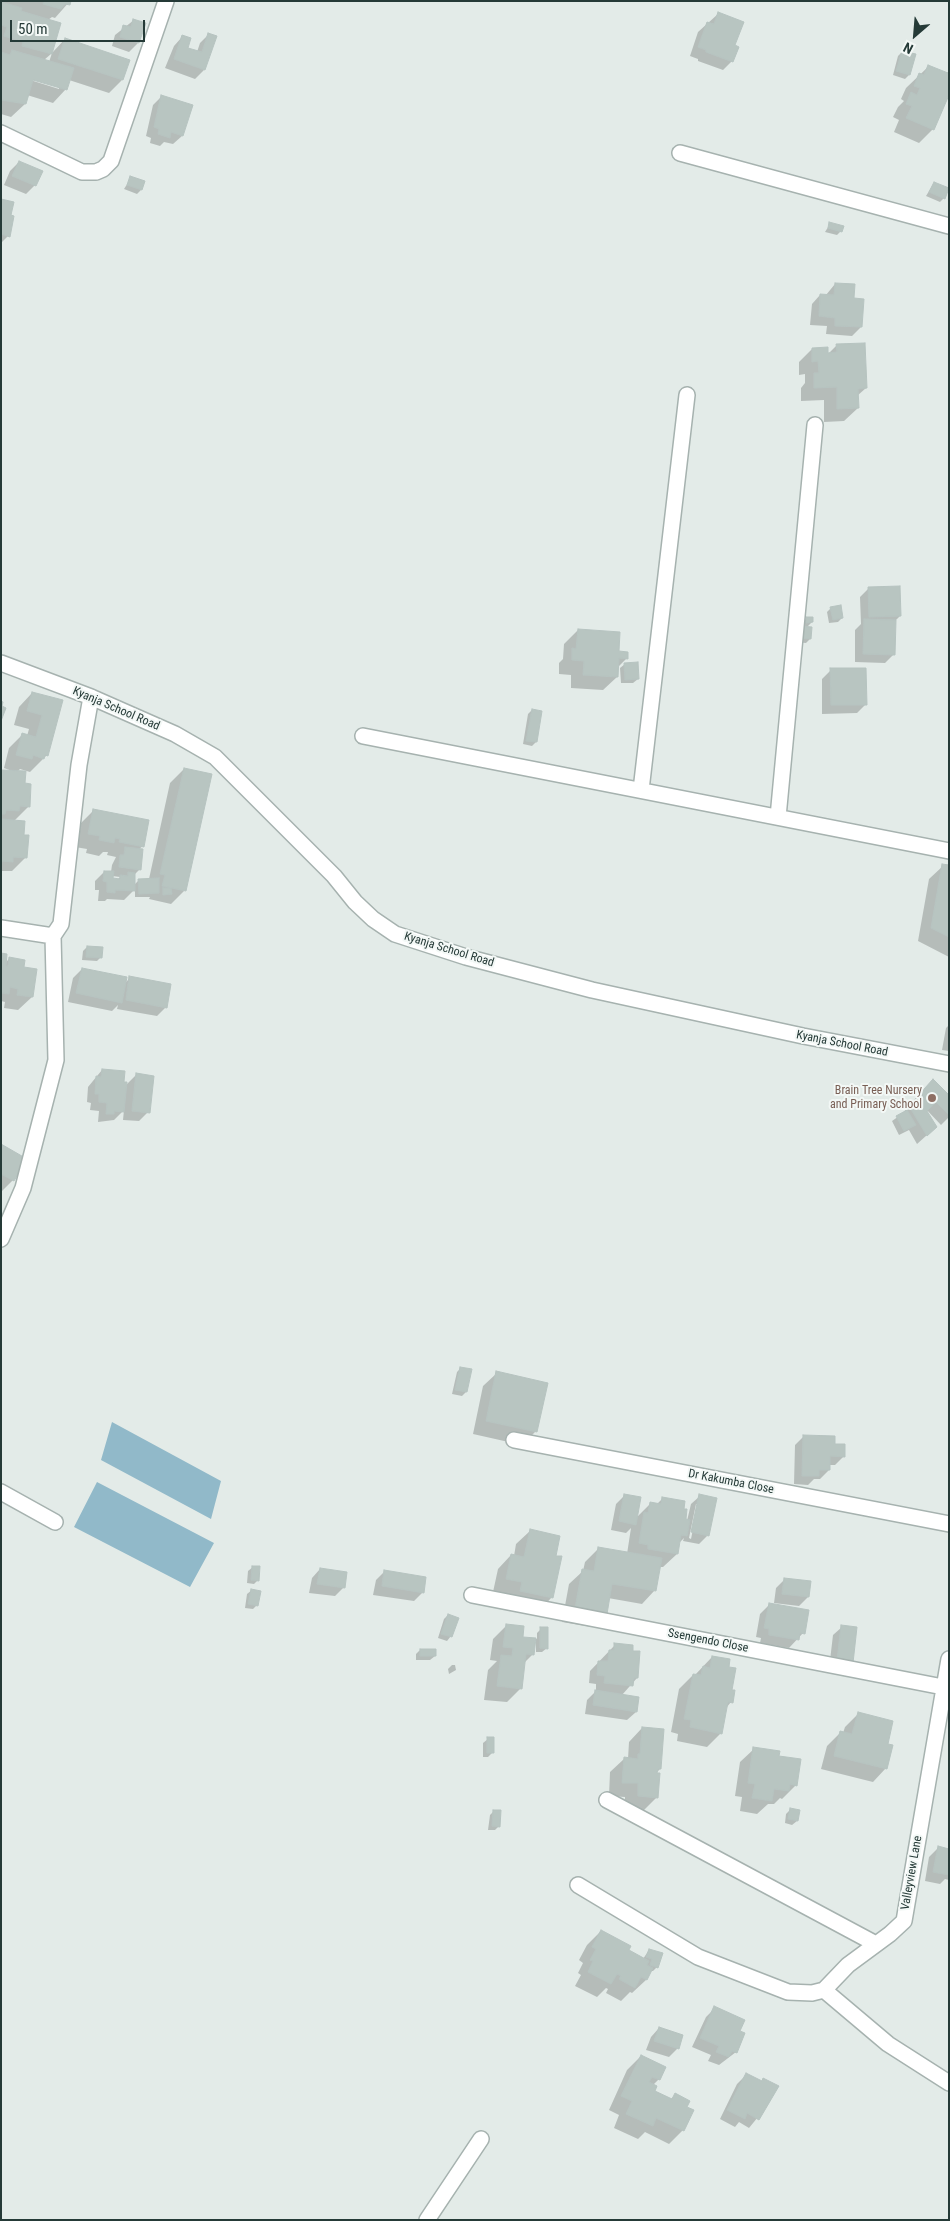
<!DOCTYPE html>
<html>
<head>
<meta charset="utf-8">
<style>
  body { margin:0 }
  #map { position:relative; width:950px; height:2221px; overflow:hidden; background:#e3ebe8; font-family:"Roboto Condensed",sans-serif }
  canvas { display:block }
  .frame { position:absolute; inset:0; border:2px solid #253a37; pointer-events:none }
  .north { position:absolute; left:890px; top:10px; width:50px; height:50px; -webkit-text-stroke:4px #f3f8f6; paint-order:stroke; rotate:207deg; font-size:14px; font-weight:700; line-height:20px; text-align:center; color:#253a37 }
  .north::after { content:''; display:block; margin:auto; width:18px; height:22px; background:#253a37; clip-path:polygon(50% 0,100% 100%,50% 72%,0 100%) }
  .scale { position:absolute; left:10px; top:20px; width:135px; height:22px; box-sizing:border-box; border:2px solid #253a37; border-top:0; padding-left:6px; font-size:15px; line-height:18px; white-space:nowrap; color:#253a37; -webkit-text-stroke:4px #f3f8f6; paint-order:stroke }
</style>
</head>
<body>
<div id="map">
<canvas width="950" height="2221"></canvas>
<div class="frame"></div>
<div class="north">N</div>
<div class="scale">50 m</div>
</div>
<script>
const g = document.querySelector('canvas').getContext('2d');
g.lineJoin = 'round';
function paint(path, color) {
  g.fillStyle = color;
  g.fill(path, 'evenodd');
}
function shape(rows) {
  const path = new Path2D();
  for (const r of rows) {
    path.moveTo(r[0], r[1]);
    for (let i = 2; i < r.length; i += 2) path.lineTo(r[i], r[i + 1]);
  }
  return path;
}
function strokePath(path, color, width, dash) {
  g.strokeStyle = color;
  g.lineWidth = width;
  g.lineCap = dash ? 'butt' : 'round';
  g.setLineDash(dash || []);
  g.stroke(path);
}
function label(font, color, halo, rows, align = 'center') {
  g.font = font + ' "Roboto Condensed",sans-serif';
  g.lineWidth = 4;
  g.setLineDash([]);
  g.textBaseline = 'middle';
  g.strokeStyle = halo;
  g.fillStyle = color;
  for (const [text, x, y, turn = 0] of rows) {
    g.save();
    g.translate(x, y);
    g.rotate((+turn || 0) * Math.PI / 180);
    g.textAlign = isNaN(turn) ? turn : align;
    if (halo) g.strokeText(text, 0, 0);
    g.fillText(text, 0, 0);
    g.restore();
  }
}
paint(shape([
  [112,1422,221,1481,211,1519,101,1460],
  [97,1482,214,1543,190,1587,74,1527]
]), '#91b9c9');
paint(shape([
  [1,1,70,1,55,18,52,17,48,20,51,54,44,60,49,62,52,53,65,39,128,61,122,80,109,93,69,80,66,89,53,103,27,95,25,104,11,117,1,114],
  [27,77,59,86,59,89,27,79],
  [718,14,734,46,732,61,723,70,698,61,698,59,690,56,698,32],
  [134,20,138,43,129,52,112,46,115,35],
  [209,34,215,37,204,70,195,79,165,68,174,46,182,37,186,48,197,52,200,43],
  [902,52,909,75,905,79,893,75,898,56],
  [929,66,946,74,949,71,949,92,933,129,919,143,894,132,899,120,893,117,898,107,904,101,901,99,906,88],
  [162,96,182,136,173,144,164,142,160,146,150,143,151,138,146,136,153,105],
  [19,162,35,185,26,194,4,185,10,171],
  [131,178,141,190,137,194,124,189],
  [934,183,944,198,940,202,926,196],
  [1,200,9,216,8,236,1,243],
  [830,224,841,231,837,235,825,232],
  [835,284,853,299,861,327,852,336,826,334,827,326,810,325,812,304,820,295,826,295],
  [837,345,866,388,857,396,858,408,844,421,824,422,824,400,801,401,801,388,805,383,805,374,799,375,799,362,812,349,827,355],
  [869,588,900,616,895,621,894,654,885,663,855,662,855,630,861,624,860,597],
  [831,608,842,618,838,622,829,623,827,612],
  [806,619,812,622,806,628,810,639,806,643,796,642,802,623],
  [578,630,627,658,617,668,617,677,603,690,571,688,571,675,559,674,559,663,563,659,564,644],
  [625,664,638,679,633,683,621,683,620,668],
  [831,670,866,704,857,713,822,714,822,679],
  [32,693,61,701,47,755,30,772,20,769,17,772,24,785,29,806,14,821,22,836,26,857,12,871,1,871,1,771,12,771,4,768,9,748,23,734,27,736,29,729,14,725,19,707],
  [532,710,536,742,532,746,523,744,528,714],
  [184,769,185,890,171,904,149,899,150,897,135,897,135,889,124,900,107,899,105,901,98,901,99,890,95,890,95,881,104,872,111,872,112,865,116,857,107,855,108,852,103,852,99,856,86,853,87,849,75,847,80,824,93,811,143,846,139,849,140,869,134,875,134,885,139,880,149,879,170,783],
  [112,876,120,877,117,880,112,879],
  [943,866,949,866,949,957,918,941,929,879],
  [87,947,101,957,97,961,82,960,83,951],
  [1,955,5,963,9,959,23,968,36,970,32,997,18,1010,4,1008,5,1002,1,1001],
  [82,969,125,983,130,978,166,1007,157,1016,117,1009,118,1005,112,1011,68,1002,73,978],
  [949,1025,949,1051,942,1050,946,1028],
  [102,1070,125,1086,136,1075,148,1112,139,1121,123,1120,124,1110,114,1120,98,1122,99,1111,90,1110,91,1103,87,1102,88,1087],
  [924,1089,949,1097,949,1117,941,1125,924,1107,936,1127,917,1144,909,1130,899,1135,892,1121,902,1114],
  [1,1146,25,1159,13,1180,1,1192],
  [461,1368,466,1392,462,1396,452,1394,457,1372],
  [497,1373,536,1431,522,1445,473,1434,483,1386],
  [804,1436,833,1445,844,1456,835,1465,829,1465,829,1470,820,1479,814,1479,808,1485,794,1484,795,1445],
  [625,1495,636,1518,650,1504,656,1505,663,1498,682,1510,685,1520,687,1521,691,1504,700,1496,708,1535,699,1544,683,1541,684,1538,679,1543,677,1554,663,1567,659,1567,655,1590,642,1604,608,1598,606,1614,592,1627,562,1622,569,1584,583,1571,585,1562,598,1549,627,1554,631,1528,626,1533,611,1530,616,1504],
  [696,1504,698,1504,691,1539,689,1538],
  [530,1531,555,1557,552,1597,539,1611,493,1592,498,1569,511,1555,514,1556,516,1544],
  [253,1567,258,1580,254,1584,247,1583,248,1571],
  [320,1569,344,1587,335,1596,309,1593,312,1578],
  [384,1572,423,1592,414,1601,373,1595,376,1580],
  [785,1579,808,1597,799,1606,774,1603,776,1588],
  [252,1590,257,1605,253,1609,245,1608,247,1594],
  [769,1605,803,1633,789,1648,760,1643,761,1638,756,1637,760,1614],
  [448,1615,451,1636,447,1641,438,1638,444,1619],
  [506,1626,521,1638,537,1639,537,1633,541,1629,547,1648,542,1652,536,1652,536,1641,534,1640,533,1654,523,1664,521,1688,507,1702,484,1700,488,1670,497,1661,490,1660,493,1639],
  [842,1627,852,1662,829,1669,833,1635],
  [615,1645,637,1678,622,1695,636,1712,627,1720,585,1714,587,1700,596,1691,596,1684,589,1683,590,1671],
  [420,1650,435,1656,430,1660,416,1660,416,1654],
  [712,1657,727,1668,730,1691,731,1702,726,1708,721,1733,707,1747,677,1741,678,1734,671,1732,679,1689,693,1675,695,1675],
  [452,1665,455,1665,456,1670,449,1674,448,1669],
  [859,1713,886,1768,873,1782,821,1769,827,1746,840,1733,843,1733,845,1727],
  [642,1728,660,1769,654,1775,657,1797,643,1811,625,1809,625,1797,609,1796,610,1772,624,1759,628,1759,629,1742],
  [488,1739,492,1753,488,1757,483,1757,483,1743],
  [754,1749,777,1757,796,1785,782,1799,780,1798,774,1804,768,1804,757,1814,740,1811,742,1797,735,1796,740,1762],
  [790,1810,797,1821,792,1825,785,1823,786,1814],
  [494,1811,499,1826,495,1830,488,1830,490,1815],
  [938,1848,949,1850,949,1880,945,1879,940,1884,925,1881,929,1857],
  [601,1931,627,1951,643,1959,649,1950,657,1967,653,1971,651,1971,646,1980,632,1993,630,1992,621,2001,606,1993,608,1989,606,1988,597,1997,575,1986,581,1975,578,1973,583,1963,579,1960,587,1945],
  [715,2008,738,2031,736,2052,719,2065,708,2061,711,2055,692,2047,706,2017],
  [659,2028,682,2036,677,2049,669,2057,646,2050,651,2037],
  [641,2056,659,2079,653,2085,654,2091,671,2099,675,2095,686,2107,683,2130,669,2144,645,2132,638,2139,614,2128,619,2115,609,2110,627,2070],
  [746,2075,761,2082,777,2087,767,2106,749,2128,739,2122,735,2127,720,2119,737,2084]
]), '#0003');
const building = shape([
  [44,1,71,1,70,5,65,4,61,9,43,4,44,1],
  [1,2,22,8,21,11,61,23,52,54,22,46,23,42,4,36,7,27,1,25,1,2],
  [718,12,744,22,735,45,739,47,733,62,706,52,706,50,698,47,707,22,714,24,718,12],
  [133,19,146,23,139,43,120,37,123,25,131,27,133,19],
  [208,33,217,36,205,70,174,59,182,35,191,38,188,48,202,52,208,33],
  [65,38,130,60,123,80,58,59,65,38],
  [12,50,74,68,67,90,33,80,26,104,1,100,1,52,10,55,12,50],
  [902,51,916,54,910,75,896,71,902,51],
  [928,65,948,73,949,71,949,95,934,130,906,118,912,106,906,104,911,92,917,95,920,88,914,86,919,73,924,75,928,65],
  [161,95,193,105,183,136,171,132,170,138,158,134,159,129,154,127,161,95],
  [19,161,43,171,36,186,12,176,19,161],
  [130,176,145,181,142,190,127,185,130,176],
  [934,182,949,188,945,199,929,192,934,182],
  [1,199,14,202,11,215,14,216,10,237,1,234,1,199],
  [829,222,844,226,842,232,828,228,829,222],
  [835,283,855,284,854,298,864,299,862,327,835,326,835,318,819,316,820,294,834,295,835,283],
  [865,343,867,388,858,389,859,408,837,409,837,387,814,388,814,373,819,373,818,361,812,362,812,348,828,347,828,353,837,352,836,344,865,343],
  [900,586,901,616,869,617,868,587,900,586],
  [841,605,843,618,833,620,830,607,841,605],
  [806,617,813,617,813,622,806,623,806,617],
  [864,619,896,620,895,655,863,654,864,619],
  [800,626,812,627,811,639,799,638,800,626],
  [578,629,620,632,619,651,628,652,628,659,619,658,618,677,583,675,584,661,572,660,572,648,576,649,578,629],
  [638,662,639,679,625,680,624,663,638,662],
  [830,668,866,668,867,705,831,705,830,668],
  [32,692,63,700,48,756,45,755,44,759,33,755,32,759,16,755,22,733,36,737,42,715,27,711,32,692],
  [1,701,3,702,2,706,6,708,1,721,1,701],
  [532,709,542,711,537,742,526,741,532,709],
  [184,768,212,774,186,891,162,886,165,875,160,874,184,768],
  [1,770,26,771,25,783,31,784,30,807,20,806,19,811,6,810,5,814,1,814,1,770],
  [93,809,149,820,144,847,119,842,120,839,115,838,114,843,99,840,100,836,88,834,93,809],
  [1,819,25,821,24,835,29,835,27,858,13,857,13,862,2,861,1,865,1,819],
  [125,847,143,849,141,870,119,867,120,855,124,855,125,847],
  [942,864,949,865,949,937,931,928,942,864],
  [104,871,114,871,113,878,120,879,120,875,128,876,128,872,135,873,135,891,115,890,115,893,107,892,107,882,103,881,104,871],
  [159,878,159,893,139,894,138,879,159,878],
  [163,888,171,888,172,894,163,895,163,888],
  [87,946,103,947,102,958,86,957,87,946],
  [1,953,7,954,6,966,8,966,9,957,25,960,24,967,37,969,33,997,17,995,18,989,10,987,9,994,1,993,1,953],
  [82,968,127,977,122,1003,76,993,82,968],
  [129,976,171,984,167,1008,126,1000,129,976],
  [102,1069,125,1071,124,1082,127,1082,124,1112,114,1111,114,1114,106,1114,107,1103,99,1102,99,1094,95,1094,96,1076,101,1077,102,1069],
  [136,1073,154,1076,150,1113,132,1111,136,1073],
  [933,1079,949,1095,949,1115,936,1102,927,1111,937,1127,927,1136,909,1106,933,1079],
  [907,1110,916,1125,904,1131,896,1116,907,1110],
  [1,1144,27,1159,14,1181,1,1174,1,1144],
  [460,1367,472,1369,467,1392,455,1390,460,1367],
  [496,1371,548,1383,537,1432,486,1421,496,1371],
  [803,1435,835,1436,835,1444,845,1444,845,1457,830,1456,830,1470,819,1470,819,1476,802,1476,803,1435],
  [624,1494,641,1497,636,1525,619,1521,624,1494],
  [699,1494,717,1498,709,1536,691,1532,699,1494],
  [662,1497,685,1501,684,1509,687,1509,686,1519,690,1520,687,1536,681,1535,678,1554,648,1549,648,1545,639,1543,644,1512,648,1513,650,1502,661,1504,662,1497],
  [530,1529,560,1536,556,1556,562,1556,553,1598,520,1591,522,1582,506,1579,511,1554,524,1557,530,1529],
  [598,1547,662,1558,656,1591,612,1584,607,1614,575,1609,582,1569,594,1571,598,1547],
  [252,1566,260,1566,259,1581,251,1580,252,1566],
  [320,1568,347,1572,345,1588,317,1584,320,1568],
  [384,1570,426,1577,424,1593,382,1586,384,1570],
  [784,1578,811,1581,809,1597,782,1594,784,1578],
  [251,1589,261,1591,258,1606,248,1604,251,1589],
  [769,1603,809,1610,805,1634,800,1633,799,1640,769,1635,769,1629,764,1628,769,1603],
  [448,1614,459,1618,452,1637,441,1634,448,1614],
  [506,1624,524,1626,523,1637,536,1638,534,1655,526,1654,522,1689,497,1686,501,1655,512,1656,513,1648,503,1647,506,1624],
  [841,1625,857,1627,853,1663,837,1661,841,1625],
  [540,1627,548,1627,548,1649,540,1648,540,1627],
  [614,1643,633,1645,633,1651,640,1651,638,1678,634,1678,633,1686,604,1683,605,1676,597,1675,598,1661,608,1661,609,1650,614,1650,614,1643],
  [420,1649,436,1649,436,1656,420,1656,420,1649],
  [712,1656,730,1659,729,1667,736,1668,732,1690,735,1690,733,1703,728,1702,722,1734,690,1727,691,1720,684,1719,693,1674,701,1675,703,1666,710,1668,712,1656],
  [595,1690,639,1697,637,1712,593,1705,595,1690],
  [858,1712,893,1721,888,1744,893,1745,887,1769,834,1756,840,1731,852,1734,858,1712],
  [642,1727,664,1729,661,1769,658,1769,657,1773,660,1773,658,1798,638,1796,638,1783,622,1783,624,1757,638,1759,638,1754,640,1754,642,1727],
  [487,1737,494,1737,494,1753,487,1753,487,1737],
  [753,1747,780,1751,779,1756,801,1759,797,1786,790,1784,789,1791,774,1789,772,1801,752,1798,755,1784,748,1783,753,1747],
  [790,1808,800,1810,798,1821,788,1819,790,1808],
  [493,1810,501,1810,500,1827,492,1826,493,1810],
  [938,1846,949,1849,949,1875,933,1872,938,1846],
  [601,1930,631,1946,629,1950,649,1961,647,1965,653,1968,647,1980,641,1977,635,1988,619,1979,621,1976,617,1974,611,1984,588,1972,593,1961,590,1960,596,1949,592,1947,601,1930],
  [649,1949,663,1953,658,1968,650,1965,652,1959,646,1957,649,1949],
  [714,2006,745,2020,740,2031,745,2033,737,2053,732,2051,729,2057,716,2052,719,2046,700,2038,714,2006],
  [659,2027,683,2035,679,2049,654,2041,659,2027],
  [641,2055,666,2067,660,2080,652,2077,649,2082,657,2086,655,2091,672,2099,675,2093,690,2101,687,2107,694,2110,684,2131,656,2118,653,2126,626,2114,632,2101,621,2096,641,2055],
  [746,2073,762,2081,763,2078,779,2086,759,2120,747,2113,745,2119,727,2110,746,2073]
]);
paint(building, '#b8c5c1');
strokePath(building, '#b6c3c0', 1);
const minor = shape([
  [1,133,82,172,96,172,103,169,111,161,166,1],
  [680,153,949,226],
  [1,663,91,697,175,734,215,757,334,876,355,902,373,919,395,934,466,957,592,990,803,1036,949,1064],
  [363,736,949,851],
  [641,790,687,395],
  [778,817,815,425],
  [1,928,53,936],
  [1,1239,23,1188,56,1060,53,936,61,924,79,765,91,697],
  [514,1440,949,1524],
  [1,1492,55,1522],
  [472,1595,943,1687],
  [607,1800,876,1944],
  [578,1885,698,1957,788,1992,812,1993,824,1990,848,1965,890,1934,904,1921,949,1659],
  [824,1990,888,2044,949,2083],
  [427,2220,481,2139]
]);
strokePath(minor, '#a6b2af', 18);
strokePath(minor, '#fff', 15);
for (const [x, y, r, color] of [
  [932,1098,5,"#8d6e63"]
]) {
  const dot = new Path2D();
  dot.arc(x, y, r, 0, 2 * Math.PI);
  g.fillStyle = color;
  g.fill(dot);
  strokePath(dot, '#f3f8f6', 2);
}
label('12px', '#253a37', '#f3f8f6', [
  ["Kyanja School Road",116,709,23],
  ["Kyanja School Road",449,950,17],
  ["Kyanja School Road",842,1044,11],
  ["Dr Kakumba Close",731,1482,11],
  ["Ssengendo Close",708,1641,11],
  ["Valleyview Lane",912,1873,-80]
]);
label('12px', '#785e54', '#f3f8f6', [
  ["Brain Tree Nursery",922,1091],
  ["and Primary School",922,1105]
], 'right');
</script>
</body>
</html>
